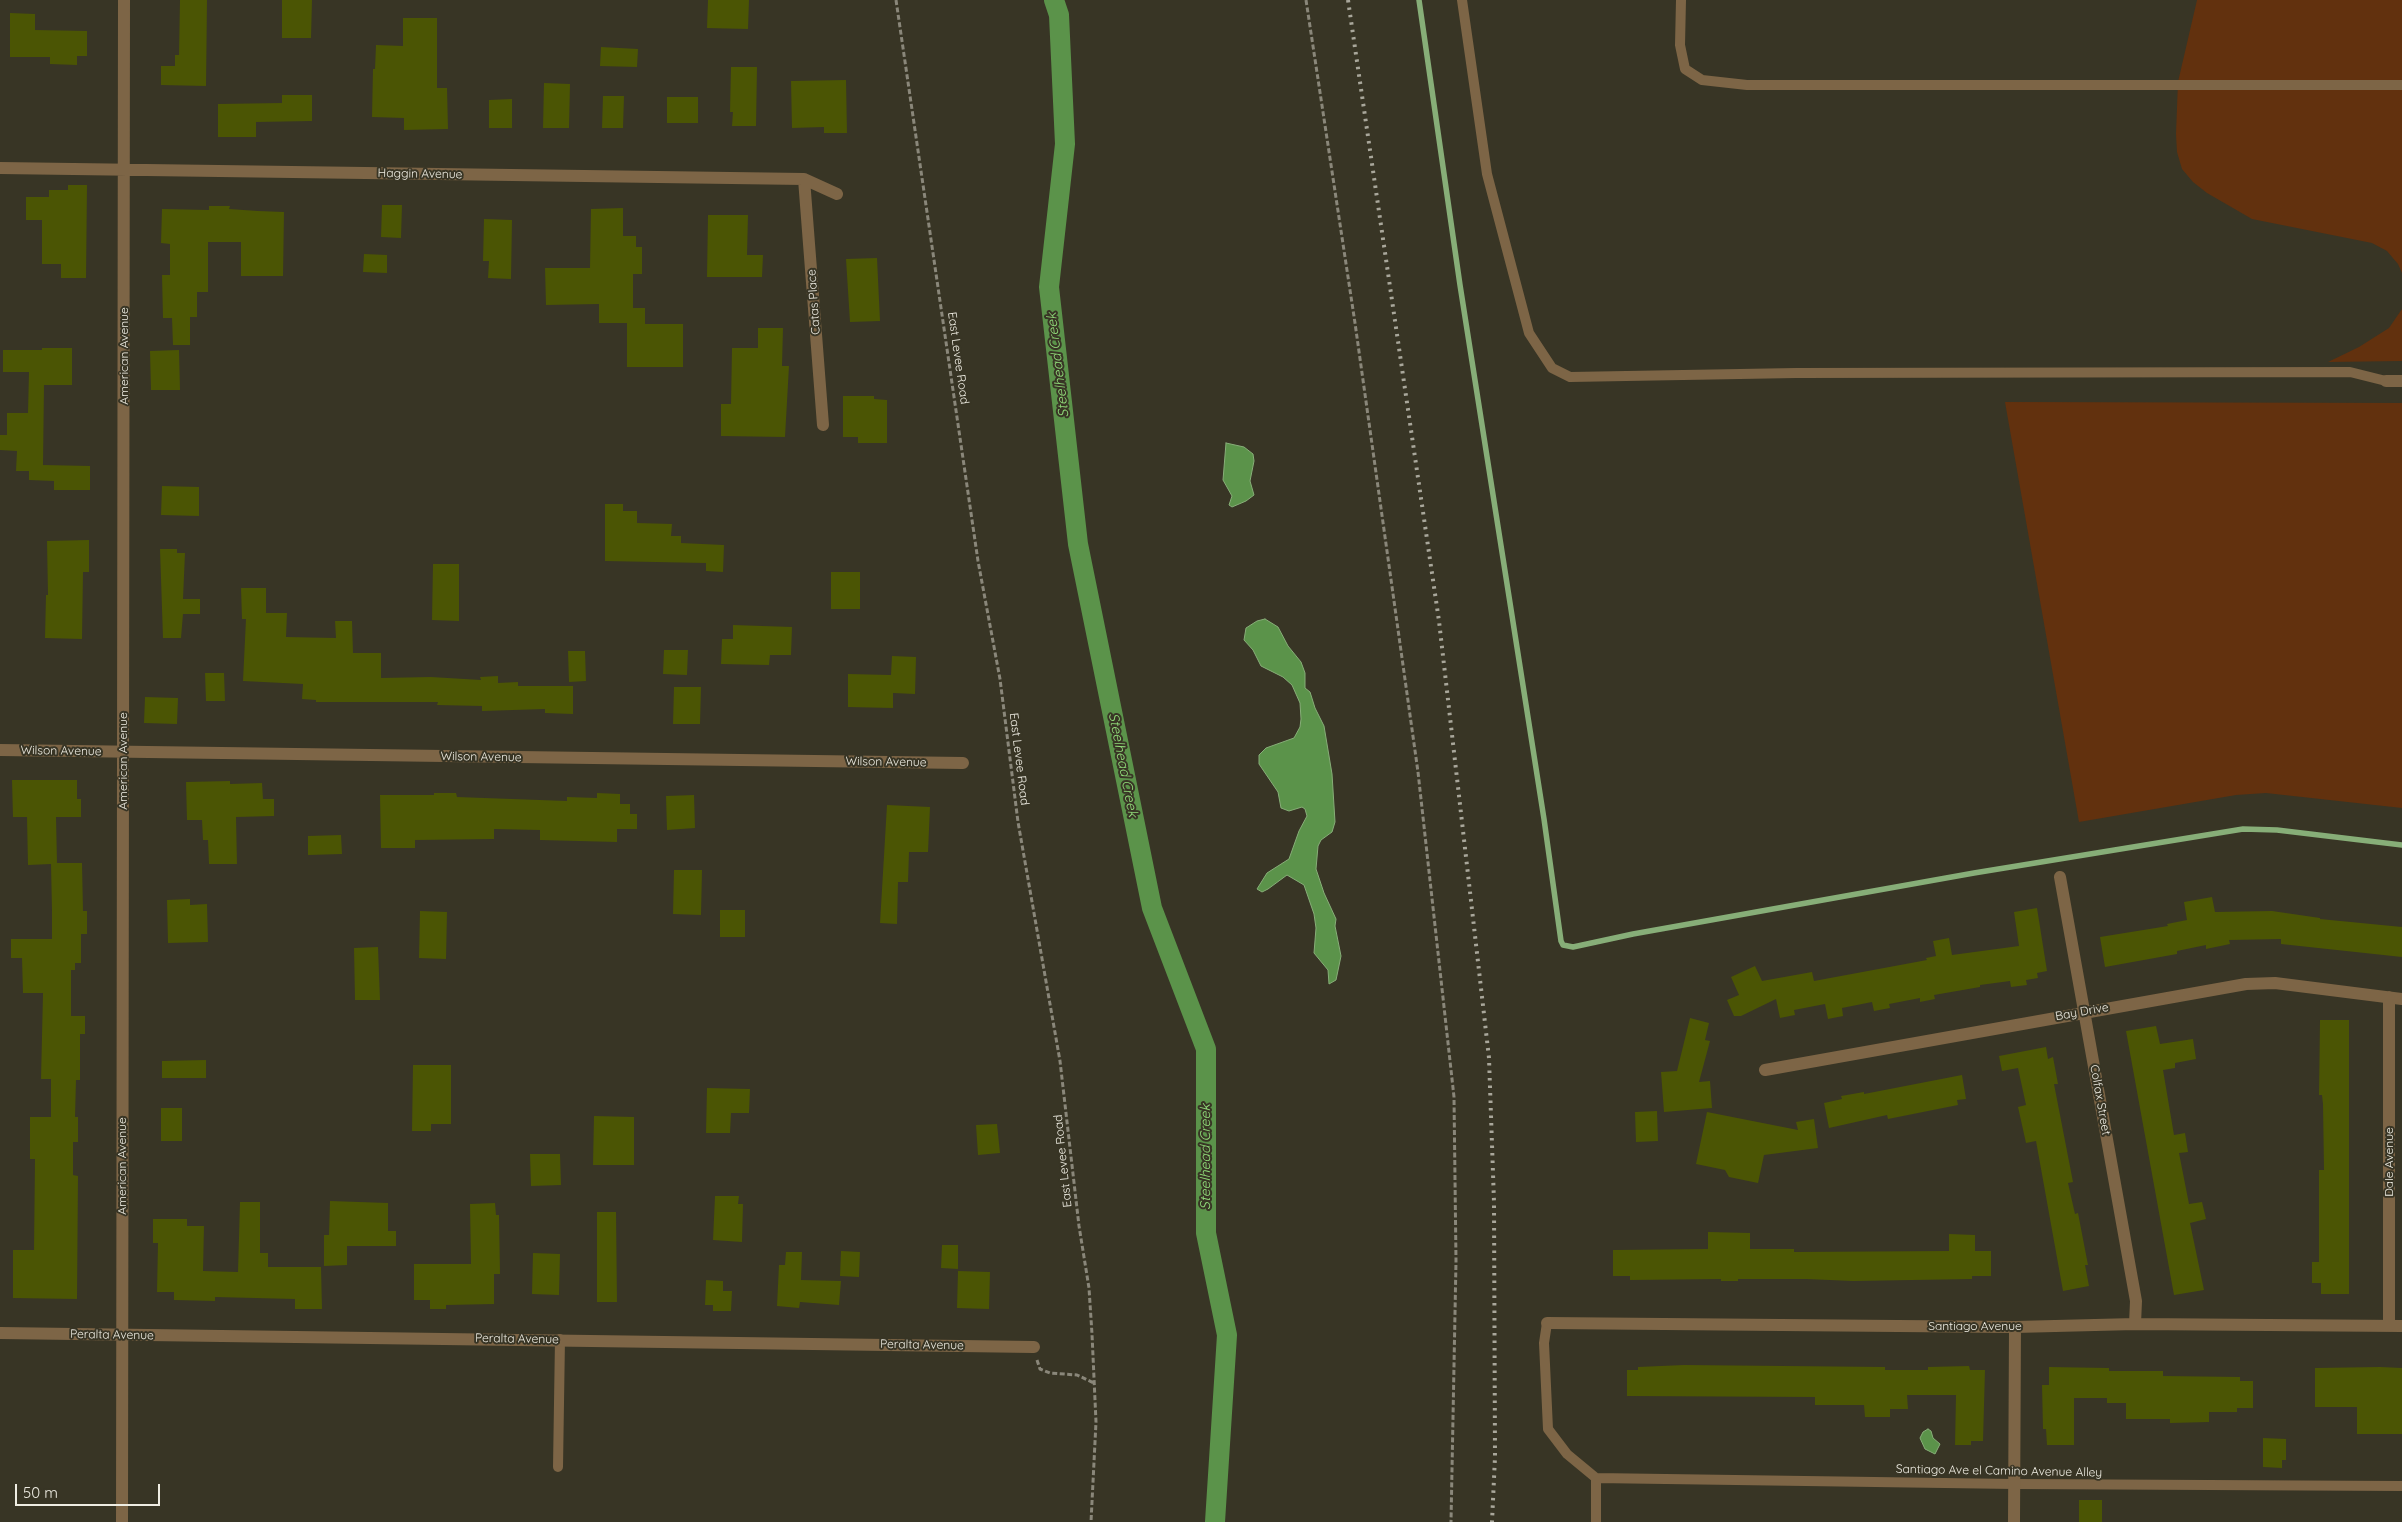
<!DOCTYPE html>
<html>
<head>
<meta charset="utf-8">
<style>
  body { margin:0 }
  #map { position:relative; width:2402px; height:1522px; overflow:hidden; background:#383525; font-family:Quicksand,sans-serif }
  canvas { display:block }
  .scale { position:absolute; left:15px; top:1484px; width:145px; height:22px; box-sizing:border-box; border:2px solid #efede3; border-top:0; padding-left:6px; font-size:15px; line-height:18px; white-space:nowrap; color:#efede3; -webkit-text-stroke:4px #383525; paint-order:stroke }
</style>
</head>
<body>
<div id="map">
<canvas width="2402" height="1522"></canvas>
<div class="scale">50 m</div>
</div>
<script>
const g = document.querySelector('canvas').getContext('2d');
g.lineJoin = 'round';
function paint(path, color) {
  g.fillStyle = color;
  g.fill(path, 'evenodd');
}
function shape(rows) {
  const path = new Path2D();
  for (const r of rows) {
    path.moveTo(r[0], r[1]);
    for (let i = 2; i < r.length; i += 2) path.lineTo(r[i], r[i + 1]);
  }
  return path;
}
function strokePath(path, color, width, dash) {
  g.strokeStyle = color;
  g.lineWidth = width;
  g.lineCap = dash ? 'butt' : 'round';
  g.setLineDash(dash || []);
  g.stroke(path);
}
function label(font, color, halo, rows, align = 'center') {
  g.font = font + ' Quicksand,sans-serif';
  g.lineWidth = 4;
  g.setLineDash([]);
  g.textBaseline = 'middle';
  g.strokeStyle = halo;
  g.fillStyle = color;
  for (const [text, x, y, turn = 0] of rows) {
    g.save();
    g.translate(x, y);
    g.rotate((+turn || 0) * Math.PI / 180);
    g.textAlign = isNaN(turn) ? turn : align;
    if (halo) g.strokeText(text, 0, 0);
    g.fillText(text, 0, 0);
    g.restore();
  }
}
paint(shape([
  [2197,0,2402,0,2402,273,2398,264,2387,251,2372,243,2252,219,2207,193,2193,182,2182,169,2177,152,2176,134,2178,82],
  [2402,309,2402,361,2328,362,2359,347,2389,328],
  [2005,402,2402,403,2402,808,2266,793,2236,795,2079,822]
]), '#62310e');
const water = shape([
  [1226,443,1244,447,1253,454,1254,461,1250,481,1254,495,1246,501,1232,507,1229,505,1232,496,1223,480,1226,443],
  [1265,619,1278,627,1288,646,1301,662,1305,673,1305,688,1310,692,1315,708,1324,726,1332,774,1335,822,1332,832,1321,840,1318,846,1316,869,1324,893,1336,919,1335,926,1341,956,1336,980,1329,984,1328,970,1314,953,1316,928,1314,914,1304,885,1287,875,1268,889,1262,892,1257,889,1267,873,1289,859,1299,831,1307,816,1305,809,1302,807,1289,811,1281,808,1278,792,1259,764,1259,755,1266,748,1294,738,1300,727,1301,719,1300,703,1292,685,1283,677,1261,666,1253,650,1244,640,1246,628,1257,621,1265,619],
  [1928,1429,1931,1431,1933,1438,1940,1444,1935,1454,1925,1449,1920,1438,1923,1432,1928,1429]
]);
paint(water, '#5b934a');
strokePath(water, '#87ae78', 1);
strokePath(shape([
  [1419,0,1460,285,1544,819,1561,941,1563,945,1573,947,1633,934,1974,873,2243,829,2277,830,2402,845]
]), '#87ae78', 5.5);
strokePath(shape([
  [1054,0,1059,15,1065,144,1049,287,1078,544,1152,908,1206,1049,1206,1233,1227,1335,1215,1522]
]), '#5b934a', 20);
paint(shape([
  [180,0,207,0,206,86,161,85,161,66,175,66,175,55,179,55],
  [282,0,312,0,311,38,282,38],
  [708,0,749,0,748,29,707,28],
  [10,13,35,14,35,30,87,31,87,56,77,56,77,65,50,64,50,57,10,57],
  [403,18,437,18,437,88,447,88,448,129,404,130,404,118,372,117,373,69,375,69,376,45,403,46],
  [601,47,638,49,637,67,600,66],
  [731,67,757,67,756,126,732,126,733,112,730,112],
  [846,80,847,133,824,133,824,127,792,128,791,81],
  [544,83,570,84,569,128,543,128],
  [282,95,312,95,312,121,256,122,256,137,218,137,218,104,282,103],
  [603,96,624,96,623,128,602,128],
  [667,97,698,97,698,123,667,123],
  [512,99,512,128,489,128,489,100],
  [68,185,87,185,86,278,61,278,61,264,42,264,42,220,26,220,26,197,49,197,49,190,68,190],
  [382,205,402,205,401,238,381,237],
  [209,206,230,206,229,209,258,211,284,212,283,276,241,276,241,242,208,242,208,292,197,292,197,317,190,317,190,345,173,345,172,318,163,318,162,275,170,275,170,244,161,243,162,209,209,210],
  [623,208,623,236,636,236,636,247,642,247,642,274,633,274,633,308,645,308,645,324,683,324,683,367,627,367,627,323,599,323,599,304,546,305,545,268,590,268,591,209],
  [708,215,748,215,747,255,763,255,762,277,707,277],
  [484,219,512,220,511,279,488,278,489,261,483,261],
  [364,254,387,255,387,273,363,272],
  [877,258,880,321,850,322,846,259],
  [758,328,783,328,782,366,789,366,785,437,721,436,721,404,731,404,732,348,758,348],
  [42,348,72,348,72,385,44,385,43,465,90,466,90,490,54,490,54,481,29,480,29,471,16,471,17,451,0,450,0,435,7,435,7,413,28,413,29,372,3,372,3,350,42,350],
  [179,350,180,390,151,390,150,351],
  [843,396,874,396,874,399,887,400,887,443,858,443,858,437,843,437],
  [162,486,199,487,199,516,161,515],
  [605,504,623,504,623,511,637,511,637,523,672,524,671,536,681,536,681,543,724,545,723,572,706,571,706,563,605,561],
  [89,540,89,572,83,572,82,639,45,638,46,595,48,595,47,541],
  [160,549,177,549,177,553,185,553,183,599,200,599,200,614,183,614,181,638,163,638],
  [433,564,459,564,459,621,432,620],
  [831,572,860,572,860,609,831,609],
  [241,588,266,588,266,613,287,613,286,637,336,638,335,621,352,621,353,653,381,653,381,678,431,677,481,680,480,677,498,676,498,683,518,682,518,686,573,686,573,714,545,713,545,709,482,711,482,706,437,705,438,702,316,702,316,700,302,699,303,684,243,681,246,619,242,619],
  [733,625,792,627,791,655,770,655,769,665,721,664,722,639,733,639],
  [664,650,688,650,687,675,663,674],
  [568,651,585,651,586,681,569,682],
  [892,656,916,657,915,694,893,693,893,708,848,707,848,674,891,675],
  [205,673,224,673,225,701,206,701],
  [674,687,701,687,700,724,673,724],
  [145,697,178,698,177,724,144,723],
  [12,780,77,780,77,799,81,799,81,817,56,817,57,863,82,863,83,911,87,911,87,934,81,934,81,963,75,963,75,970,71,970,71,1016,85,1016,85,1034,80,1034,80,1080,76,1080,75,1117,78,1117,78,1142,73,1142,73,1175,78,1176,77,1299,13,1298,13,1250,34,1250,35,1159,30,1159,30,1117,51,1117,51,1079,41,1079,43,993,23,993,22,958,11,958,11,939,52,939,52,911,51,864,28,865,27,817,13,817],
  [230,781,230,784,262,783,263,799,274,799,274,816,236,817,237,864,209,864,208,840,203,840,202,820,187,820,186,782],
  [434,793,456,793,457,797,567,801,567,797,597,798,597,793,620,794,620,804,630,804,630,814,637,814,637,829,617,829,617,842,540,840,540,830,494,829,494,839,415,840,415,848,381,848,380,795,434,795],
  [694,795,695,828,667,830,666,796],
  [887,805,930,807,928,852,909,852,908,882,898,882,897,924,880,923],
  [341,835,342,854,308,855,308,836],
  [674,870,702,870,701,915,673,914],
  [2212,897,2215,912,2272,911,2320,918,2320,919,2402,927,2402,957,2281,944,2281,939,2229,940,2230,944,2206,949,2206,945,2177,951,2177,954,2105,967,2100,937,2168,926,2167,924,2187,920,2184,902],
  [190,899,190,905,207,904,208,942,168,943,167,900],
  [2037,908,2047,971,2037,973,2038,978,2026,980,2027,985,2011,987,2010,981,1980,985,1980,987,1934,995,1935,999,1920,1002,1920,998,1889,1004,1890,1008,1874,1011,1872,1002,1842,1008,1843,1016,1828,1019,1825,1004,1794,1010,1795,1015,1780,1018,1776,999,1741,1016,1734,1016,1727,1000,1739,995,1731,977,1755,966,1762,981,1812,972,1814,981,1927,960,1926,958,1936,956,1933,941,1949,938,1952,955,2019,946,2014,912],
  [720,910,745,910,745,937,720,937],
  [420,911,447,912,446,959,419,958],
  [378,947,380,1000,355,1000,354,948],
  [1690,1018,1709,1023,1705,1040,1710,1041,1699,1082,1710,1081,1712,1108,1664,1112,1661,1072,1677,1071],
  [2320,1020,2349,1020,2349,1294,2321,1294,2321,1283,2312,1283,2312,1262,2319,1262,2319,1170,2324,1170,2323,1104,2322,1095,2319,1095],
  [2156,1026,2160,1044,2193,1039,2196,1059,2175,1063,2175,1068,2163,1070,2174,1135,2185,1133,2188,1152,2179,1153,2189,1204,2202,1202,2206,1219,2190,1223,2204,1290,2174,1295,2126,1031],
  [2046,1047,2048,1059,2053,1057,2058,1084,2054,1084,2073,1182,2068,1183,2075,1214,2078,1213,2088,1265,2085,1265,2089,1286,2063,1291,2036,1141,2026,1143,2018,1107,2026,1105,2018,1068,2002,1071,1999,1056],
  [206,1060,206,1078,162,1078,162,1061],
  [413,1065,451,1065,451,1124,431,1124,431,1131,412,1131],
  [1962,1075,1966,1099,1957,1100,1958,1105,1888,1119,1887,1115,1829,1128,1824,1103,1842,1099,1841,1096,1864,1092,1864,1094],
  [707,1088,750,1089,749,1113,731,1113,730,1133,706,1133],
  [161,1108,182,1108,182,1141,161,1141],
  [1657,1111,1658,1141,1636,1142,1635,1112],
  [1707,1112,1798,1130,1796,1122,1814,1119,1818,1148,1764,1155,1758,1183,1729,1177,1725,1170,1696,1164],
  [594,1116,634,1117,634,1165,593,1165],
  [997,1124,1000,1153,978,1155,976,1125],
  [530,1154,560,1154,561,1185,531,1186],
  [715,1196,739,1196,738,1204,743,1204,742,1242,713,1240],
  [330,1201,388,1203,388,1231,396,1231,396,1246,347,1246,347,1265,324,1266,324,1235,329,1235],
  [240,1202,260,1202,260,1253,268,1253,268,1267,321,1267,322,1309,295,1309,295,1299,215,1297,215,1301,174,1300,174,1292,157,1292,158,1243,153,1243,153,1219,187,1219,187,1226,204,1226,203,1271,238,1272],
  [495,1203,496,1215,499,1215,500,1274,494,1274,494,1304,446,1305,446,1309,430,1309,430,1300,414,1300,414,1264,471,1264,470,1204],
  [597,1212,616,1212,617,1302,597,1302],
  [1708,1232,1750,1233,1750,1249,1794,1249,1794,1252,1949,1251,1949,1234,1975,1235,1975,1251,1991,1251,1991,1276,1972,1276,1972,1279,1853,1281,1806,1279,1738,1279,1738,1281,1721,1281,1721,1279,1630,1280,1630,1276,1613,1276,1613,1250,1708,1249],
  [942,1245,958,1245,958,1269,941,1268],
  [841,1251,860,1252,859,1277,840,1276],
  [786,1252,802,1252,801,1280,841,1281,839,1305,800,1302,799,1308,777,1306,779,1265,785,1265],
  [533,1253,560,1254,559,1295,532,1294],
  [958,1271,990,1272,989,1309,957,1308],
  [706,1280,723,1281,723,1291,732,1291,731,1311,713,1311,713,1305,705,1305],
  [1684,1365,1885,1367,1885,1370,1928,1370,1928,1367,1969,1366,1970,1370,1985,1370,1983,1441,1971,1441,1971,1445,1955,1445,1956,1395,1907,1395,1908,1409,1890,1409,1890,1417,1865,1417,1864,1405,1815,1405,1815,1397,1627,1396,1627,1370,1638,1370,1638,1367],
  [2049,1367,2109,1368,2109,1371,2163,1371,2163,1376,2240,1377,2240,1381,2253,1381,2253,1408,2237,1408,2237,1412,2209,1412,2209,1422,2170,1423,2170,1419,2126,1419,2126,1403,2107,1403,2107,1398,2074,1398,2074,1445,2047,1445,2046,1429,2043,1429,2042,1385,2049,1385],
  [2380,1367,2402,1368,2402,1434,2357,1434,2357,1407,2315,1407,2315,1368],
  [2263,1438,2286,1439,2286,1460,2282,1460,2282,1468,2263,1467],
  [2079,1500,2102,1500,2102,1522,2079,1522]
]), '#4b5504');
strokePath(shape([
  [896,0,978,561,1000,679,1018,822,1060,1061,1079,1226,1089,1288,1092,1334,1096,1422,1091,1522],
  [1306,0,1355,323,1418,772,1454,1097,1456,1261,1451,1522],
  [1037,1360,1040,1369,1050,1373,1077,1375,1094,1383]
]), '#8a877a', 3, [5, 2.5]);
strokePath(shape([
  [1462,0,1487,174,1529,333,1552,368,1570,377,1796,373,2350,372,2386,381],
  [1681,0,1680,45,1685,69,1702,80,1747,85,2402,85],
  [1547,1323,1544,1343,1548,1429,1567,1454,1596,1478,1596,1522],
  [558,1467,560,1339],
  [1596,1478,2014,1484,2402,1486]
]), '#7d6546', 10);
strokePath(shape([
  [0,168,804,179,837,194],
  [804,179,823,425],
  [2386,381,2402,381],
  [0,750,963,763],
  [2060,877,2136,1301,2135,1324],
  [2389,997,2389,1326],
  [1765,1070,2246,984,2275,983,2402,999],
  [1547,1323,2015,1327,2135,1324,2402,1326],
  [0,1333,1034,1347],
  [122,1522,124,0],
  [2014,1522,2015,1327]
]), '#7d6546', 12);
strokePath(shape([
  [1348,0,1439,621,1489,1058,1494,1202,1495,1457,1492,1522]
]), '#a9a79b', 4, [2.5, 5]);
label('12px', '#efede3', '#383525', [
  ["Haggin Avenue",420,174,1],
  ["Catas Place",814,302,-94],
  ["American Avenue",124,356,-90],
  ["East Levee Road",958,358,82],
  ["Wilson Avenue",61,751,1],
  ["Wilson Avenue",481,757,1],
  ["East Levee Road",1019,759,83],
  ["American Avenue",123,761,-90],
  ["Wilson Avenue",886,762,1],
  ["Bay Drive",2082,1012,-10],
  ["Colfax Street",2100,1100,80],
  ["East Levee Road",1063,1161,-96],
  ["Dale Avenue",2389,1162,-90],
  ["American Avenue",122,1166,-90],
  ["Santiago Avenue",1975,1326],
  ["Peralta Avenue",112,1335,1],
  ["Peralta Avenue",517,1339,1],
  ["Peralta Avenue",922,1345,1],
  ["Santiago Ave el Camino Avenue Alley",1999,1471,1]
]);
label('italic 14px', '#91dc7a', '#383525', [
  ["Steelhead Creek",1058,365,-97],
  ["Steelhead Creek",1123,765,79],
  ["Steelhead Creek",1206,1157,-90]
]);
</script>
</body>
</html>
